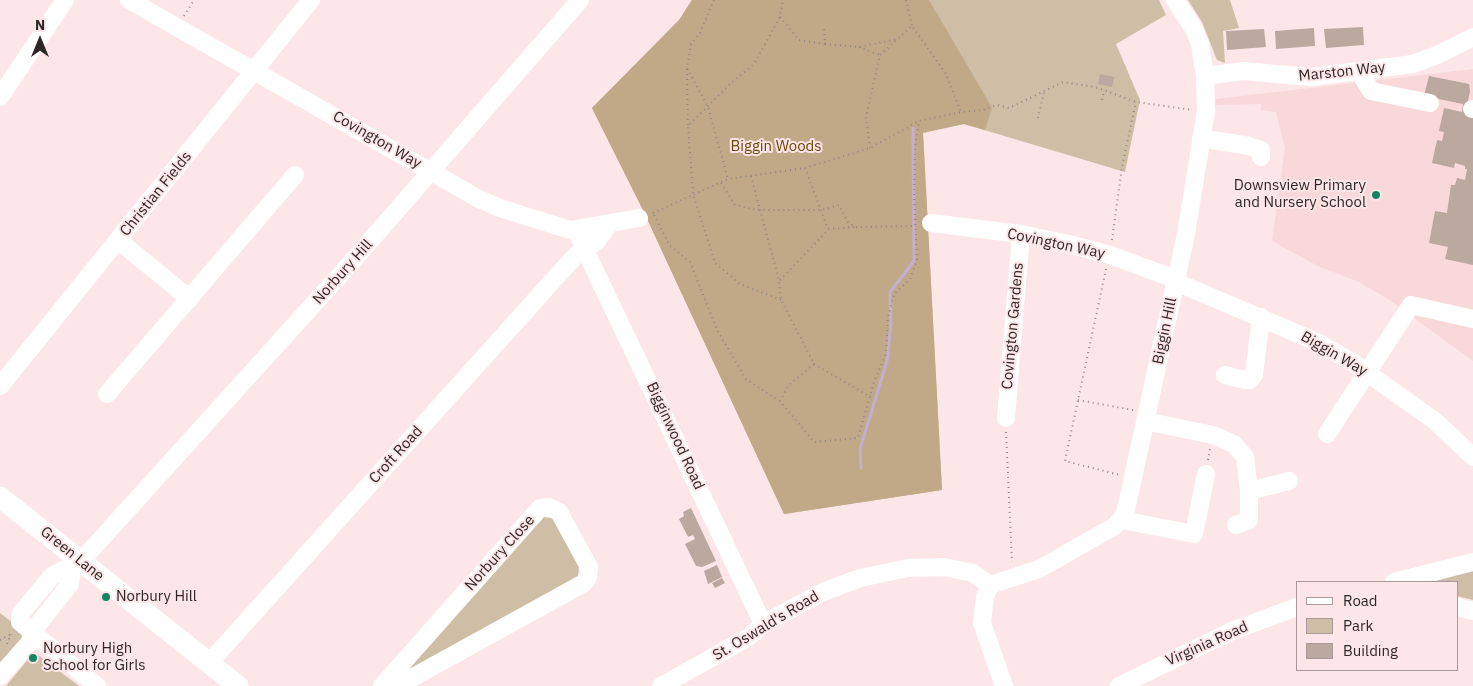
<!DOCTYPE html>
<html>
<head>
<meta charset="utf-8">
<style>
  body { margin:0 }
  #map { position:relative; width:1473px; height:686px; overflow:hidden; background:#fde6e7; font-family:"IBM Plex Sans",sans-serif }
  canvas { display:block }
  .legend { position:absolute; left:1296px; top:581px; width:162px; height:90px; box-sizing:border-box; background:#fde6e7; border:1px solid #aa999a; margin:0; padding:6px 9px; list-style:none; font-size:15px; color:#2e2626 }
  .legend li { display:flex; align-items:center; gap:10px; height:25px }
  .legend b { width:25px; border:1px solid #aa999a }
  .north { position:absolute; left:15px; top:15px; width:50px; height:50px; -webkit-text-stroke:4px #fde6e7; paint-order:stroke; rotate:0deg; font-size:14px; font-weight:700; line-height:20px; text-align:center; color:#2e2626 }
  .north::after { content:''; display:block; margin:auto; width:18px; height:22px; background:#2e2626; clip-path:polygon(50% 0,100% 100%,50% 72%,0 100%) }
</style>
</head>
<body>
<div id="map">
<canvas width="1473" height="686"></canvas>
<ul class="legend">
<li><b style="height:6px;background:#fff"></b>Road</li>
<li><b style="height:14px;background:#cfbea6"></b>Park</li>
<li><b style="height:14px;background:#bba89f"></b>Building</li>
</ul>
<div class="north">N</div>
</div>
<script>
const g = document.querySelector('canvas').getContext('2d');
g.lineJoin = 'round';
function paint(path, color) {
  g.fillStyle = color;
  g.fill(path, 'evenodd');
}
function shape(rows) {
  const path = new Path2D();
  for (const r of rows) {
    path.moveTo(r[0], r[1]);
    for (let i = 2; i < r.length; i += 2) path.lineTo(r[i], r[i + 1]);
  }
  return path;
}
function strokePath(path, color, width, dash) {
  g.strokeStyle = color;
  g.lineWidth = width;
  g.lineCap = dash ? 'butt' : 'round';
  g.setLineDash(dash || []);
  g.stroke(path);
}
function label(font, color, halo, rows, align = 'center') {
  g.font = font + ' "IBM Plex Sans",sans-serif';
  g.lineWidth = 4;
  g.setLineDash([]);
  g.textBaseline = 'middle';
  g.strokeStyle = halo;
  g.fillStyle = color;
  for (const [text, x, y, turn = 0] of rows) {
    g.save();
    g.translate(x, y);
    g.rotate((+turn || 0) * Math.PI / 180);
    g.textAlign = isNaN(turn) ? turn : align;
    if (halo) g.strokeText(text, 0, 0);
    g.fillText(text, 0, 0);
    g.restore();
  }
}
paint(shape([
  [1473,69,1473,361,1388,299,1359,282,1318,266,1272,241,1285,148,1276,112,1261,110,1261,104,1215,105,1216,99]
]), '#f8d8d9');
paint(shape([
  [692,0,1159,0,1166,15,1116,44,1140,100,1125,172,964,124,923,132,942,490,784,514,642,208,592,108,679,20],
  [1188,0,1230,0,1239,28,1223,31,1225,63,1217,60,1202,22],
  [539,516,555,519,579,565,578,576,574,583,395,678],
  [1473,570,1473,600,1457,596,1457,582,1432,582],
  [0,613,13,623,30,642,0,673],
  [34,652,79,686,6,686]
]), '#cfbea6');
paint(shape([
  [692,0,929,0,990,104,992,108,985,130,964,124,923,133,942,490,784,514,642,208,592,108,679,20]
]), '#c1a987');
strokePath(shape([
  [861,468,860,449,887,361,891,324,890,292,914,261,913,128]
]), '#c6aed0', 3);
paint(shape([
  [1363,27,1364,45,1326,48,1324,29],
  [1314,28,1315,46,1276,49,1275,31],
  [1264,29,1266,47,1227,50,1226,31],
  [1100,74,1114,77,1112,87,1098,84],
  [1429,76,1469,84,1470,91,1466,110,1473,112,1473,265,1445,259,1448,247,1429,243,1435,211,1447,213,1451,185,1455,185,1457,178,1465,180,1467,169,1465,169,1465,166,1455,163,1454,168,1432,163,1437,140,1442,141,1444,132,1439,131,1444,108,1462,112,1463,104,1424,96],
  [691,508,716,561,702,567,696,566,685,544,695,539,693,535,688,537,679,519,684,516,683,512],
  [717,565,722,577,708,584,704,571],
  [722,578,725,583,715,588,712,583]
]), '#bba89f');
strokePath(shape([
  [714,0,700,33,691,44,687,68,708,107,728,179],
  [906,0,912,26],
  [184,16,194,0],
  [780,17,799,40,825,44,824,27],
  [825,44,859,47,898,39],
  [859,47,880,55],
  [687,69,688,126],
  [1102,100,1104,90],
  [1038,118,1044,92],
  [870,148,866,117,880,55,912,26,946,74,961,112],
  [805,168,828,229],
  [751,176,779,280,781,300,814,364,789,385,780,401,814,442,858,438,874,382,886,354,888,317,894,294,910,279,917,260,914,196,915,147,919,121],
  [721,183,735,205,758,210,822,210,839,205,848,222,855,227,916,226],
  [653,213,728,179,805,168,870,148,919,121,961,112,983,110,997,105,1009,108,1063,82,1095,87,1136,102,1193,110],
  [654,215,670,246,690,262,717,330,746,379,779,401],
  [1112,240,1122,167,1136,102],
  [1106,269,1065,461,1120,475],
  [780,280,829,229,855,227],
  [781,300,740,284,715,263,693,194,688,126,731,83,754,64,780,17,783,0],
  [814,364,871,397],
  [1078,400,1133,410],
  [1006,432,1012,562],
  [1208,460,1210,449],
  [0,640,11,634],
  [7,644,11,634]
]), '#958586', 2, [1, 4]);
strokePath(shape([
  [129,0,479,199,500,208,570,230,639,218],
  [1359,71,1371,91,1430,103],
  [1205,76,1243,71,1311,77,1413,64,1437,55,1473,37],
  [0,97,65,0],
  [1472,109,1473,109],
  [1201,138,1249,146,1261,150,1261,157],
  [931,223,1021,234,1069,244,1110,255,1170,277,1183,285,1317,342,1352,362,1435,421,1473,457],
  [580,239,763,624],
  [119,241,190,299],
  [1225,375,1245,380,1250,380,1254,375,1261,317],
  [0,386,311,0],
  [107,394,295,175],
  [1006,418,1021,234],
  [1145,421,1213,435,1234,444,1245,457,1249,491,1289,481],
  [1327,434,1411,305,1473,319],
  [1122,520,1194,534,1206,474],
  [1236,525,1249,520,1249,491],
  [72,571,63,570,52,576,21,613,20,622,97,686],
  [1394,582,1473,562],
  [990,585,1039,569,1115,526,1125,514,1186,234,1206,111,1205,76,1200,44,1194,29,1175,0],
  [990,585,985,597,982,623,1004,686],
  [1457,607,1473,611],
  [209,663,575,256,597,241,610,223],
  [0,676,30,642,32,633,36,627,70,584,72,571,350,264,580,0],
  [382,686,540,508,549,507,559,512,589,567,588,577,584,583,399,685,382,686],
  [661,686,749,637,763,624,823,592,860,578,908,568,944,567,973,573,990,585],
  [1119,686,1232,631,1297,607]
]), '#fff', 18);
strokePath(shape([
  [0,497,238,686]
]), '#fff', 21);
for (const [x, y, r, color] of [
  [1376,195,5,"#178461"],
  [106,597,5,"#178461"],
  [33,658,5,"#178461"]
]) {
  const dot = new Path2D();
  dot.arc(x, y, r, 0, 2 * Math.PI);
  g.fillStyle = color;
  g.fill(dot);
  strokePath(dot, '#fde6e7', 2);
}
label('15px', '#2e2626', '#fde6e7', [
  ["Marston Way",1342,72,-6],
  ["Covington Way",377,140,30],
  ["Christian Fields",156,194,-51],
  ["Covington Way",1056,244,12],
  ["Norbury Hill",343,272,-48],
  ["Covington Gardens",1013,326,-85],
  ["Biggin Hill",1165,331,-78],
  ["Biggin Way",1334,354,30],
  ["Bigginwood Road",675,436,65],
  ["Croft Road",396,455,-48],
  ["Norbury Close",500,553,-48],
  ["Green Lane",72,554,39],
  ["St. Oswald's Road",766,626,-31],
  ["Virginia Road",1207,644,-24]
]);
label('15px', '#67460a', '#fde6e7', [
  ["Biggin Woods",776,147]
]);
label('15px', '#2e2626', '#fde6e7', [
  ["Downsview Primary",1366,186,"right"],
  ["and Nursery School",1366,203,"right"],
  ["Norbury Hill",116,597],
  ["Norbury High",43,649],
  ["School for Girls",43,666]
], 'left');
</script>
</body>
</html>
